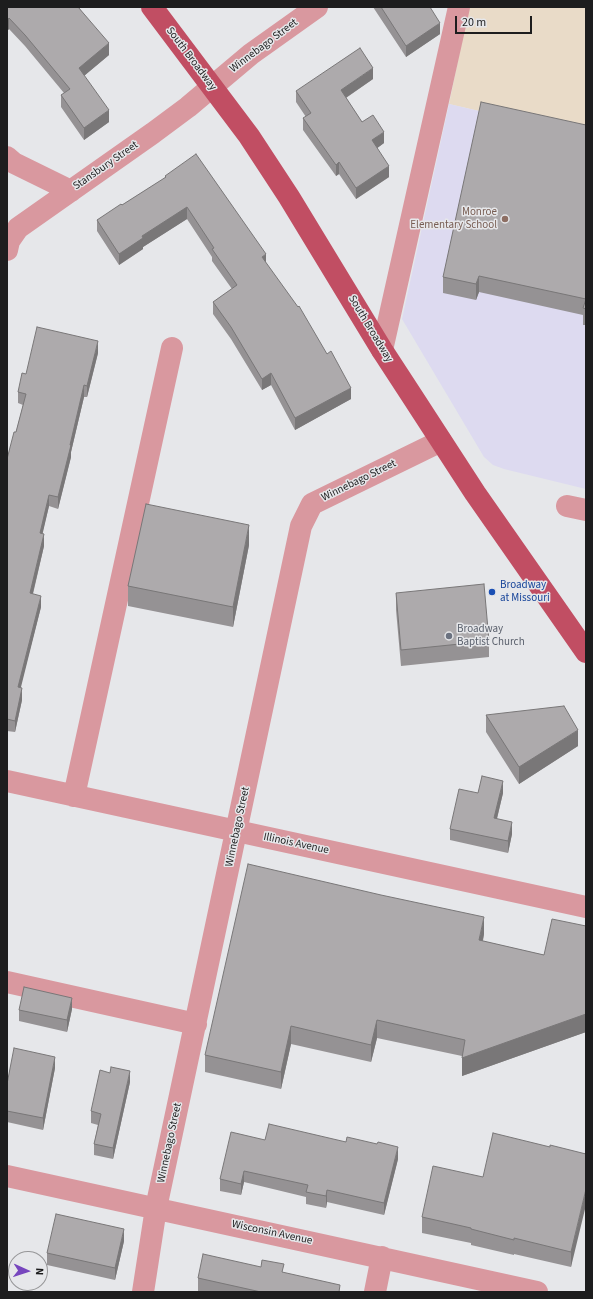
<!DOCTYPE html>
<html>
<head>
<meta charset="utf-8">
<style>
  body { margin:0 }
  #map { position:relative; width:593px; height:1299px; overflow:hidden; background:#e6e7ea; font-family:"Source Sans 3",sans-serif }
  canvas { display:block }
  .frame { position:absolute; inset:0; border:8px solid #1d1d1e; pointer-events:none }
  .north { position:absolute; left:8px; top:1251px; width:40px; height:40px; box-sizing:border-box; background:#e6e7ea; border:1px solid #969698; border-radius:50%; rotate:93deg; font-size:11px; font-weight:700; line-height:16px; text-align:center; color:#1d1d1e }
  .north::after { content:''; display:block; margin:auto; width:14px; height:18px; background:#7746be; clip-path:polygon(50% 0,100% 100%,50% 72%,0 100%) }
  .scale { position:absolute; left:455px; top:16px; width:77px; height:18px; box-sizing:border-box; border:2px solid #1d1d1e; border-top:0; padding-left:5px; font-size:12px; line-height:14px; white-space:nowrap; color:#1d1d1e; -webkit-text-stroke:3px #e6e7ea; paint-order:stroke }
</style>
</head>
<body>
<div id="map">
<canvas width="593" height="1299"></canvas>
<div class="frame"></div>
<div class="north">N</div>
<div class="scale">20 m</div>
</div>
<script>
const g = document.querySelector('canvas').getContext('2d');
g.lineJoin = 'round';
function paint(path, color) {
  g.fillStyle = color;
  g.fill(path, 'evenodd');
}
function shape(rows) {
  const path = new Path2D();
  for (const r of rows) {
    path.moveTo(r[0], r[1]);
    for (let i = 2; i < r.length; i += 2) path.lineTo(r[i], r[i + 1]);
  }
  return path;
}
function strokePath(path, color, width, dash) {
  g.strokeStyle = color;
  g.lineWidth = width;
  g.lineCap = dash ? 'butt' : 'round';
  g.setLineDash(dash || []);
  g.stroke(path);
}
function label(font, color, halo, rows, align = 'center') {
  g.font = font + ' "Source Sans 3",sans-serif';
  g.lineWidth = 3;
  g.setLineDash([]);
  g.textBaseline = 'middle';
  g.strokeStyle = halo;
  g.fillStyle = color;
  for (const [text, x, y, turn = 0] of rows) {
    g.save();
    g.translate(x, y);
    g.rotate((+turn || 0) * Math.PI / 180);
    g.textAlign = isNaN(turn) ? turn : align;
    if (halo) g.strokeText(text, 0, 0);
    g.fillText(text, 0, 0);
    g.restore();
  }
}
paint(shape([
  [469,7,586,7,586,136,449,104]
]), '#e9dbc8');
paint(shape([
  [449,104,586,136,586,489,504,469,493,465,484,457,402,319]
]), '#dddaf0');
strokePath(shape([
  [7,157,14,163,71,191],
  [7,250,9,241,18,228,153,133,188,107,251,54,317,7],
  [382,350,459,7],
  [567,506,586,510],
  [7,781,586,907],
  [74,796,172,348],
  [7,982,196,1024],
  [7,1176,537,1292],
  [143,1292,156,1208,301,526,312,504,441,441],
  [375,1292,382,1257]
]), '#d9989f', 22);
strokePath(shape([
  [152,7,249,136,289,197,382,350,412,396,475,493,586,652]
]), '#c14e63', 22);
paint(shape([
  [7,7,80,7,80,9,109,55,84,76,109,122,84,140,61,107,61,95,64,93,25,46,9,29,7,31],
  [373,7,430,7,440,34,406,57],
  [373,79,346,98,362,122,384,143,377,148,389,177,356,199,339,174,336,176,303,130,303,118,306,117,296,102,296,91],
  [586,125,586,325,583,325,583,315,479,292,476,300,443,293,443,277],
  [165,176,266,263,351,399,295,430,271,385,262,390,231,339,213,314,213,302,232,289,212,261,212,257,187,219,143,247,143,249,119,265,97,231,97,220,122,205,165,178],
  [98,353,87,397,84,397,71,452,71,457,58,509,49,506,42,534,44,546,33,594,41,607,20,688,22,700,15,732,7,731,7,459,16,432,23,405,18,403,18,392,26,374],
  [249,545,233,627,128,606,128,586],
  [396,593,489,641,489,657,401,666,396,610],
  [486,715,578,746,519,784,486,732],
  [478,793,503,793,497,819,512,834,508,853,450,840,450,829],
  [586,926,586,1032,462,1076,462,1056,377,1038,371,1062,291,1044,281,1089,205,1072,205,1055,484,934,483,941,544,955],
  [72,1009,67,1032,19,1021,19,1010],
  [55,1068,43,1130,7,1122,7,1084],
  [130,1082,113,1159,94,1155,94,1144,98,1125,91,1123,91,1111],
  [265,1140,398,1159,384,1215,327,1202,326,1208,306,1204,306,1197,244,1182,241,1195,220,1191,220,1179],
  [550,1147,586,1154,571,1267,514,1254,514,1255,471,1245,471,1243,422,1233,422,1217,483,1177],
  [124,1241,115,1280,47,1265,47,1253],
  [284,1273,340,1292,198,1292,198,1278]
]), '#959294');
paint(shape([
  [9,18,9,29,7,31,7,20],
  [440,23,440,34,406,57,406,46],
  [109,43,109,55,79,80,79,68],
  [373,68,373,79,341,101,341,90],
  [109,110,109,122,84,140,84,128],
  [384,132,384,143,372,152,372,140],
  [339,162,339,174,336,176,336,165],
  [389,166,389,177,356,199,356,188],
  [187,207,187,219,143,247,143,249,119,265,119,254,142,236],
  [266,254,266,266,262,257],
  [479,276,479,292,476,300,476,284],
  [98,341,98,353,87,397,87,386],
  [271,373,271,385,262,390,262,379],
  [84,385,84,397,71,452,71,457,58,509,58,497],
  [351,388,351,399,295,430,295,418],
  [49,495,49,506,40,545,40,533],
  [249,525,249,545,233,627,233,607],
  [44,534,44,546,30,605,30,593],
  [41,596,41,607,18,699,18,687],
  [22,688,22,700,15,732,15,721],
  [578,730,578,746,519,784,519,767],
  [503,781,503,793,494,830,494,818],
  [512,822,512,834,508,853,508,841],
  [484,917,484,934,479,958,479,940],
  [72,998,72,1009,67,1032,67,1020],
  [586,1014,586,1032,462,1076,462,1058],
  [377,1020,377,1038,371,1062,371,1045],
  [291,1026,291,1044,281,1089,281,1072],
  [55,1057,55,1068,43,1130,43,1118],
  [130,1071,130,1082,113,1159,113,1148],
  [398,1147,398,1159,384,1215,384,1203],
  [244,1171,244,1182,241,1195,241,1184],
  [586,1189,586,1205,571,1267,571,1252],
  [327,1190,327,1202,326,1208,326,1196],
  [124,1229,124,1241,115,1280,115,1268]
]), '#797778');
const building = shape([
  [7,7,78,7,109,43,79,68,109,110,84,128,61,95,70,89,25,35,9,18,7,20,7,7],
  [381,7,430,7,440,23,406,46,381,7],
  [360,48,373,68,341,90,362,122,373,115,384,132,372,140,389,166,356,188,339,162,336,165,303,118,311,113,296,91,360,48],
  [481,102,586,125,586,309,583,308,586,299,479,276,476,284,443,277,481,102],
  [196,154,266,254,262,257,298,307,299,306,327,354,331,351,351,388,295,418,271,373,262,379,231,327,213,302,237,285,212,249,214,248,187,207,142,236,143,238,119,254,97,220,121,204,122,205,166,177,165,176,196,154],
  [37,327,98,341,87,386,84,385,70,445,71,445,58,497,49,495,40,533,44,534,30,593,41,596,18,687,22,688,15,721,7,719,7,459,14,432,16,432,26,394,18,392,22,373,26,374,37,327],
  [146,504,249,525,233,607,128,586,146,504],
  [484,584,489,641,401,650,396,593,484,584],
  [564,706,578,730,519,767,486,715,564,706],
  [482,776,503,781,494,818,512,822,508,841,450,829,459,789,478,793,482,776],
  [248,864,381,895,484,917,479,940,544,955,552,919,586,926,586,1014,462,1058,465,1040,377,1020,371,1045,291,1026,281,1072,205,1055,248,864],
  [24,987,72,998,67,1020,19,1010,24,987],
  [14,1048,55,1057,43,1118,7,1111,7,1084,14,1048],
  [111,1067,130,1071,113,1148,94,1144,101,1114,91,1111,100,1070,110,1073,111,1067],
  [269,1124,346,1142,347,1137,377,1144,378,1142,398,1147,384,1203,327,1190,326,1196,306,1192,308,1185,244,1171,241,1184,220,1179,231,1132,265,1140,269,1124],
  [493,1133,550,1147,550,1145,586,1154,586,1189,571,1252,514,1238,514,1240,471,1229,471,1228,422,1217,433,1166,483,1177,493,1133],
  [56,1214,124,1229,115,1268,47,1253,56,1214],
  [203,1254,261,1267,262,1260,284,1264,282,1272,340,1285,339,1292,261,1292,198,1278,203,1254]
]);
paint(building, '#adaaac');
strokePath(building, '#797778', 1);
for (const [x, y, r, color] of [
  [505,219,4,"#8d6e63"],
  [492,592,4,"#1a4fb4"],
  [449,636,4,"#6b7280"]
]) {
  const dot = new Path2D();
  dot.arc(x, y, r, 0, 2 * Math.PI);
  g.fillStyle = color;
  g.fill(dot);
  strokePath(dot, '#e6e7ea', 1.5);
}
label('11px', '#1d1d1e', '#e6e7ea', [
  ["Winnebago Street",264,46,-37],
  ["South Broadway",191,59,53],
  ["Stansbury Street",106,166,-35],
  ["South Broadway",370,329,59],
  ["Winnebago Street",359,481,-26],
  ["Winnebago Street",238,827,-78],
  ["Illinois Avenue",296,844,12],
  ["Winnebago Street",170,1143,-78],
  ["Wisconsin Avenue",272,1233,12]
]);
label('11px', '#785e54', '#e6e7ea', [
  ["Monroe",497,213],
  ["Elementary School",497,226]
], 'right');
label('11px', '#164399', '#e6e7ea', [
  ["Broadway",500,586],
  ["at Missouri",500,599]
], 'left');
label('11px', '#5b616d', '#e6e7ea', [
  ["Broadway",457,630],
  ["Baptist Church",457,643]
], 'left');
</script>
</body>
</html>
